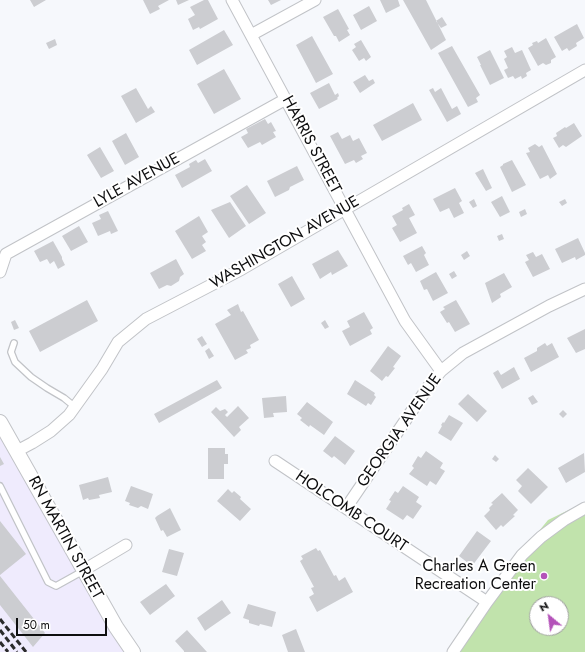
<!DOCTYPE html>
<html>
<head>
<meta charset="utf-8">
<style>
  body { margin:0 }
  #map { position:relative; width:585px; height:652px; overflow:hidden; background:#f6f8fc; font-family:Jost,sans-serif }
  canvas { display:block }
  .north { position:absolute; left:529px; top:596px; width:40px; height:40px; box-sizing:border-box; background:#fff; border:1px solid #9f9f9f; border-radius:50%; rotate:331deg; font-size:11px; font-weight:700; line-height:16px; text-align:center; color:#0e0e0f }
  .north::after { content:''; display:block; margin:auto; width:14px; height:18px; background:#b452b9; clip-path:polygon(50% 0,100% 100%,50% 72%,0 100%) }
  .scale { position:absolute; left:16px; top:618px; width:91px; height:18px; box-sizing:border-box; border:2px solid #0e0e0f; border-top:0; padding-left:5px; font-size:12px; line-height:14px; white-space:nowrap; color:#0e0e0f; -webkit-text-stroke:3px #fff; paint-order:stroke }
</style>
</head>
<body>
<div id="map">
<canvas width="585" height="652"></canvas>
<div class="north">N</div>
<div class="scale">50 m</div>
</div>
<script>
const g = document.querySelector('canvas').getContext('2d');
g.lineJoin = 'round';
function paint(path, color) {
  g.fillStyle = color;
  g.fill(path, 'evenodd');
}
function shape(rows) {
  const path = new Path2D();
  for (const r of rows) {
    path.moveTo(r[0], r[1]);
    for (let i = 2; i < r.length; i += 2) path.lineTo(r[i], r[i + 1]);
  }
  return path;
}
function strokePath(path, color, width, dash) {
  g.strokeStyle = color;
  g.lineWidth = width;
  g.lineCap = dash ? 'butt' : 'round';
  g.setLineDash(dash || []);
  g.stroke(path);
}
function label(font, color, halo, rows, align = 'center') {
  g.font = font + ' Jost,sans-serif';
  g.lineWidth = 4;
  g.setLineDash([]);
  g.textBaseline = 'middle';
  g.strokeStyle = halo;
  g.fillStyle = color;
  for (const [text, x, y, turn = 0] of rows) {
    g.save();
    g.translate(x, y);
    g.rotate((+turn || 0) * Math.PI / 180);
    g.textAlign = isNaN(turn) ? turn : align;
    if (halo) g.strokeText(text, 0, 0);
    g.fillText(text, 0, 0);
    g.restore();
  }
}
paint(shape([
  [0,432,135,652,0,652]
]), '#efebfd');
paint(shape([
  [585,502,585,652,451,652,467,619,548,520],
  [537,604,561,604,561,628,537,628]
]), '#c1e3ac');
paint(shape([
  [30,0,46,0,34,7],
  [143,0,169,0,158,6,160,9,150,14],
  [176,0,189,0,178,5],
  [204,0,208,0,218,19,200,29,199,27,193,30,188,19,195,15,190,7],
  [268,0,281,0,271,5],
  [380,0,398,0,400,6,386,13],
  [403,0,426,0,446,40,431,50],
  [369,6,377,21,361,30,353,15],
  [338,9,349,29,347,30,350,35,339,42,336,36,334,36,323,17],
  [442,17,447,25,441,28,436,21],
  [577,24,584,38,576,43,577,46,569,51,567,48,562,51,554,37],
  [224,30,233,45,197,65,189,50],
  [312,36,333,74,316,83,296,45],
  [546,38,556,57,551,60,551,63,546,65,543,63,538,66,528,48,533,45,532,43,537,41,538,43],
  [55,39,57,45,49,49,46,43],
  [361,40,371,57,366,61,364,58,359,61,352,50,356,47,354,44],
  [452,46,480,95,476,98,478,102,468,107,438,53],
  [512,47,515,53,522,50,531,70,526,73,527,76,522,79,521,76,515,79,513,76,508,78,504,70,508,68,504,59,507,57,504,51],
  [490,50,504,78,490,85,480,65,481,65,477,57],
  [224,69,241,99,214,114,197,84],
  [365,75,369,81,373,79,375,83,360,93,353,82],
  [329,83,335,95,338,93,339,96,337,98,338,99,319,109,310,93],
  [136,88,148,109,151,106,155,112,136,123,121,96],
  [433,88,435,92,441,88,452,109,457,106,461,114,447,122,429,90],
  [413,103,422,120,382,141,373,125],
  [265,119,268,124,271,122,276,131,273,132,276,137,262,145,260,142,248,148,241,137,248,133,246,129],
  [574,123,582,136,566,147,563,145,559,148,553,138,557,136,556,133,565,127,566,128],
  [338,132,342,139,350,135,353,141,359,138,367,153,361,156,363,159,356,163,354,160,345,164,330,136],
  [126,133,139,157,125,165,112,141],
  [535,144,539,147,542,145,557,174,550,179,548,175,540,179,526,153,530,152,528,148],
  [100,147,114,171,101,178,87,155],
  [205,159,212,171,182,188,175,175,190,167,189,164,196,160,198,163],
  [512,160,526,185,512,192,500,167,503,165,503,164],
  [297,166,304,180,290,187,289,190,275,197,267,181],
  [483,169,492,188,486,191,475,173],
  [247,185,266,213,249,224,230,196],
  [455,188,462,201,459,203,464,213,454,218,449,208,440,212,433,199],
  [502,196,510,212,500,217,491,202],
  [474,199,477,206,473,208,469,202],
  [565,199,567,203,562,206,559,202],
  [230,202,246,226,229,238,211,210],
  [409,204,415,215,409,218,417,233,400,242,392,228,397,225,392,216,403,210,402,208],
  [525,209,527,214,521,217,519,212],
  [108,211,118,231,111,234,110,231,98,236,92,223,101,219,99,215],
  [199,216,208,232,202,236,206,242,202,245,206,251,192,259,175,231],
  [79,226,88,242,71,251,62,236],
  [502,234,504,239,499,241,497,236],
  [578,238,585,253,585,255,576,260,575,257,562,263,555,249],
  [53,241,62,257,62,259,65,265,58,269,54,261,50,264,47,259,40,262,34,251],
  [422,246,426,253,424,255,429,265,416,272,411,263,408,265,403,256],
  [338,250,348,266,332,275,331,272,320,279,312,264],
  [467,251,470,256,464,260,461,255],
  [533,252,536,257,542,254,550,269,533,277,525,262,529,260,526,255],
  [176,259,184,274,180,277,179,281,171,286,167,285,159,289,150,273],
  [454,271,457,276,452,279,449,274],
  [436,272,448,293,433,301,427,289,424,290,420,281],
  [504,273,512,287,500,294,501,297,492,303,485,283],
  [292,276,305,299,291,307,278,284],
  [87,300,98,321,40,352,29,331],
  [456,300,470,324,455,332,449,322,447,323,440,312,445,309,443,307],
  [238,304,241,312,243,311,259,340,250,345,251,348,246,350,248,353,235,360,215,324,231,315,227,310],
  [364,312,373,328,370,330,372,334,350,346,342,331,350,327,347,321],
  [15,320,19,328,14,330,11,322],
  [325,320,329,327,325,329,321,323],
  [585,329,585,349,576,353,567,338],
  [202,336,207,344,202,347,197,339],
  [545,343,547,346,552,343,559,357,531,372,524,358,537,351,537,348],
  [388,346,401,356,393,367,395,368,388,377,386,376,382,381,370,371],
  [209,348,214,356,209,359,205,351],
  [514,367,520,379,502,389,493,373,498,370,501,375],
  [217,380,222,388,159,423,154,414],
  [355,380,375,393,374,395,376,397,371,405,368,403,366,406,347,394],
  [468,394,487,411,477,422,458,404],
  [533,395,538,402,532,405,528,398],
  [286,396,287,412,273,413,274,417,264,418,262,398],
  [307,402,333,422,324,435,310,425,309,427,300,420,302,418,297,414],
  [238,406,249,418,239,427,241,430,234,437,211,412,216,407,220,411,225,409,228,412,225,415,227,417],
  [563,410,567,414,563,418,559,414],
  [449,415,463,423,451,441,438,433,442,426,441,425,443,422,444,423],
  [335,436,355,451,345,465,334,456,332,458,323,451],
  [208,448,225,448,225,454,228,454,228,464,224,464,224,479,208,479],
  [426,451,443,463,440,468,445,471,436,485,430,481,427,486,409,474,414,468,412,466,418,456,421,458],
  [584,453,585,472,566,483,558,468],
  [495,455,499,459,496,462,492,459],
  [0,457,4,464,0,466],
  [528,468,548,487,531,504,518,491,522,486,516,480],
  [108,477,112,492,99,495,100,498,89,500,88,498,83,500,79,485],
  [131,486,153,494,148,509,141,506,138,508,129,505,130,503,125,501],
  [403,486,419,497,416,502,422,506,413,519,407,515,403,520,386,509,391,501,389,500,395,491,398,493],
  [228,489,232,493,234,491,241,497,240,499,251,509,240,521,217,501],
  [502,493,518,510,513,515,515,516,503,527,501,525,496,530,484,516,490,510,489,508,493,504,491,503],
  [170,508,181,530,167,537,163,530,161,531,155,518,157,516],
  [0,521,26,554,0,575],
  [477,531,491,541,472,566,459,556],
  [316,548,318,551,320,550,334,576,336,575,339,581,345,577,353,592,317,612,309,597,314,594,311,588,314,587,300,561,303,559,301,556],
  [169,549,184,553,177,576,162,572],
  [0,576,45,633,33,647,0,605],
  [166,584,175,596,150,615,140,602],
  [222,600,231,613,205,631,197,618],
  [248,604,276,612,272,627,260,624,259,626,249,623,249,620,243,618],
  [296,629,305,652,288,652,282,635],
  [187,630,207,652,184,652,184,651,175,641]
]), '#cccdd1');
const service = shape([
  [14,343,11,352,15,362,31,377,47,388,64,398,75,407],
  [0,486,48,582,56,586,83,571]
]);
const minor = shape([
  [232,0,405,321,441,371],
  [251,35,315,0],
  [0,272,6,254,286,99],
  [17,451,32,443,51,431,69,415,102,369,118,342,146,319,242,269,585,70],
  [275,461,487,602],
  [346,508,428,387,441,371,463,353,549,306,585,289],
  [84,570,126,545],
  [453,652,487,602,522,555,541,537,564,520,585,508]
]);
const tertiary = shape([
  [0,422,116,627,133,652]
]);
strokePath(service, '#c1c3c7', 8);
strokePath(minor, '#c1c3c7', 13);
strokePath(tertiary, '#c1c3c7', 16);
strokePath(service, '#fff', 5.5);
strokePath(minor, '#fff', 11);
strokePath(tertiary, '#fff', 14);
strokePath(shape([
  [0,619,26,652],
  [0,630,17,652],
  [0,642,8,652]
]), '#2a2a2b', 3, [6, 3]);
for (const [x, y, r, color] of [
  [544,576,4,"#b452b9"]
]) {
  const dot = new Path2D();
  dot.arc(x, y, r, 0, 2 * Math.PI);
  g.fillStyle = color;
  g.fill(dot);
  strokePath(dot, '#fff', 1.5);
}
label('16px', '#0e0e0f', '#fff', [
  ["HARRIS STREET",311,145,62],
  ["LYLE AVENUE",137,181,-29],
  ["WASHINGTON AVENUE",285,243,-30],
  ["GEORGIA AVENUE",400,431,-55],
  ["HOLCOMB COURT",351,512,34],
  ["RN MARTIN STREET",65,538,61]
]);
label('16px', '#0e0e0f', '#fff', [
  ["Charles A Green",536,567],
  ["Recreation Center",536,585]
], 'right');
</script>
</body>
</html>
